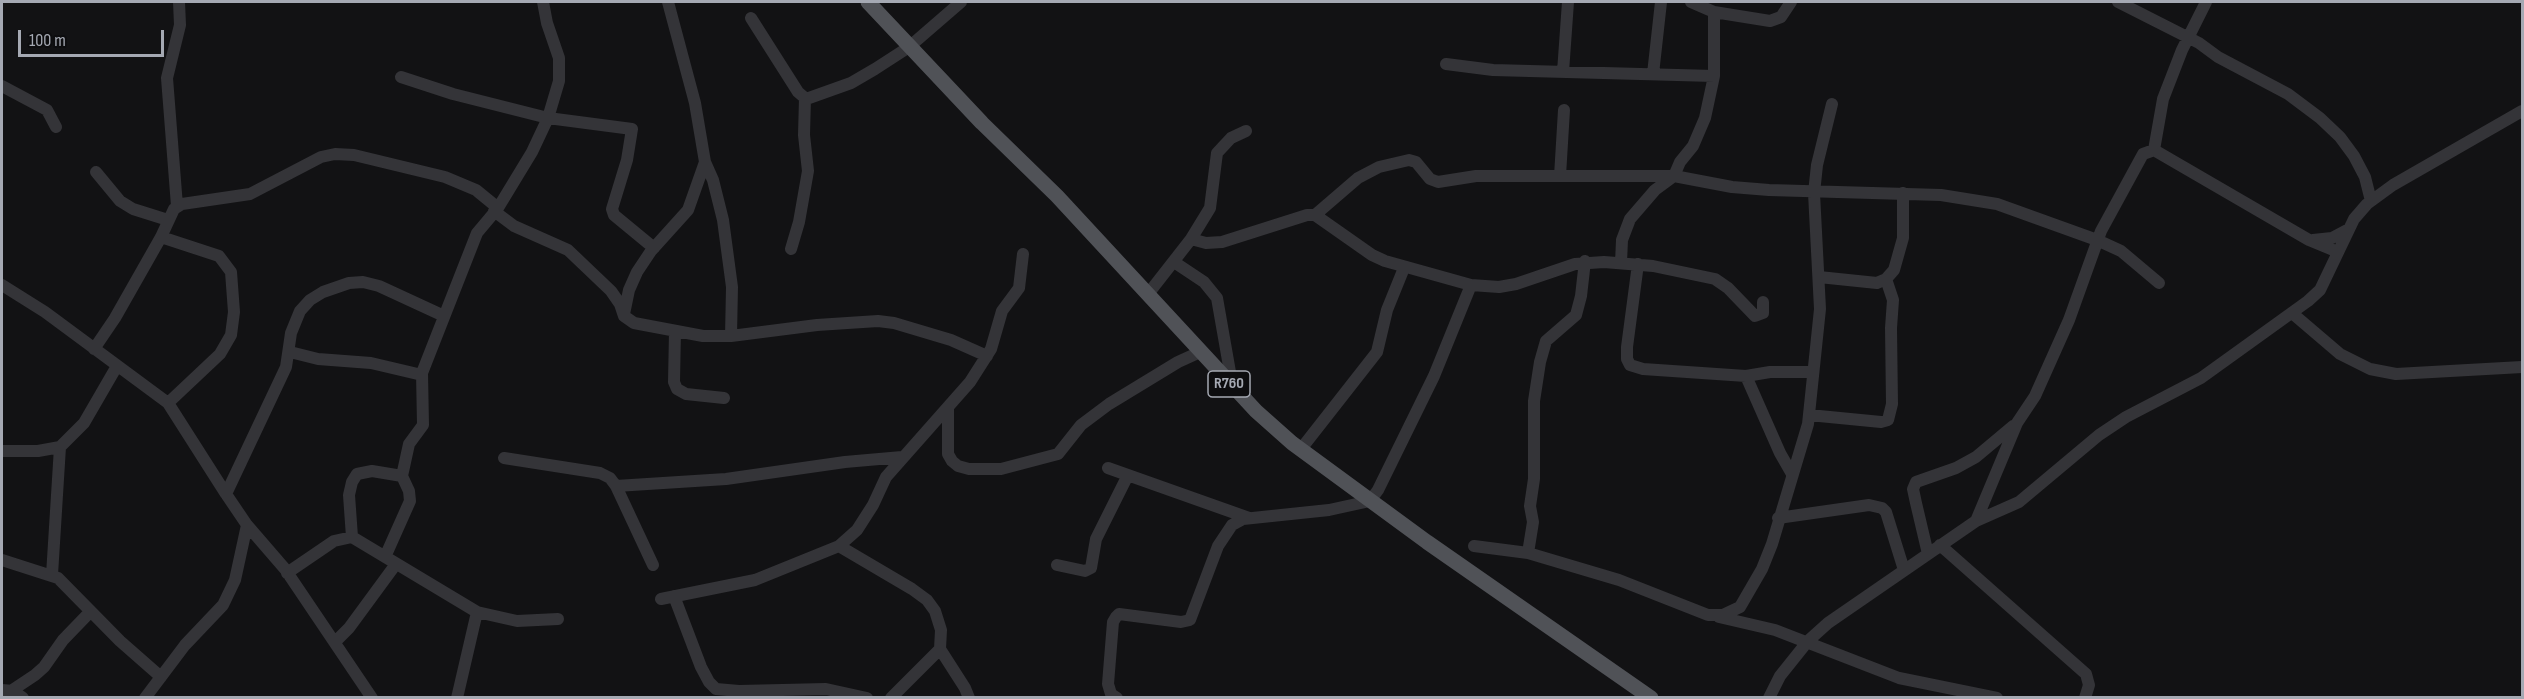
<!DOCTYPE html>
<html>
<head>
<meta charset="utf-8">
<style>
  body { margin:0 }
  #map { position:relative; width:2524px; height:699px; overflow:hidden; background:#121214; font-family:"Sofia Sans Condensed",sans-serif }
  canvas { display:block }
  .frame { position:absolute; inset:0; border:3px solid #a5a9b3; pointer-events:none }
  .scale { position:absolute; left:18px; top:30px; width:146px; height:27px; box-sizing:border-box; border:3px solid #a5a9b3; border-top:0; padding-left:8px; font-size:18px; line-height:21px; white-space:nowrap; color:#a5a9b3; -webkit-text-stroke:4px #0d0d0f; paint-order:stroke }
</style>
</head>
<body>
<div id="map">
<canvas width="2524" height="699"></canvas>
<div class="frame"></div>
<div class="scale">100 m</div>
</div>
<script>
const g = document.querySelector('canvas').getContext('2d');
g.lineJoin = 'round';
function shape(rows) {
  const path = new Path2D();
  for (const r of rows) {
    path.moveTo(r[0], r[1]);
    for (let i = 2; i < r.length; i += 2) path.lineTo(r[i], r[i + 1]);
  }
  return path;
}
function strokePath(path, color, width, dash) {
  g.strokeStyle = color;
  g.lineWidth = width;
  g.lineCap = dash ? 'butt' : 'round';
  g.setLineDash(dash || []);
  g.stroke(path);
}
function label(font, color, halo, rows, align = 'center') {
  g.font = font + ' "Sofia Sans Condensed",sans-serif';
  g.lineWidth = 4.5;
  g.setLineDash([]);
  g.textBaseline = 'middle';
  g.strokeStyle = halo;
  g.fillStyle = color;
  for (const [text, x, y, turn = 0] of rows) {
    g.save();
    g.translate(x, y);
    g.rotate((+turn || 0) * Math.PI / 180);
    g.textAlign = isNaN(turn) ? turn : align;
    if (halo) g.strokeText(text, 0, 0);
    g.fillText(text, 0, 0);
    g.restore();
  }
}
strokePath(shape([
  [668,2,695,103,705,162,713,180,723,220,732,287,731,336],
  [1691,2,1714,12,1770,21,1781,17,1791,2],
  [2118,2,2199,43,2218,57,2288,94,2320,118,2340,137,2354,156,2365,177,2371,201],
  [751,18,798,92,805,98,809,98,851,83,875,69,909,47,961,2],
  [1446,64,1493,70,1714,76],
  [1563,72,1568,2],
  [1653,74,1661,2],
  [401,77,453,94,548,118,632,129,627,160,612,209,614,215,654,248],
  [2,86,47,110,56,127],
  [2154,150,2163,99,2182,50,2206,2],
  [96,172,120,201,133,209,168,220],
  [1560,176,1564,110],
  [177,206,167,78,180,25,179,2],
  [494,211,514,226,568,250,611,291,620,304,624,316,634,323,703,336,731,336,817,325,878,321,894,323,951,340,987,356],
  [1315,215,1358,178,1379,167,1409,160,1416,162,1430,179,1438,182,1476,176,1674,176,1732,187,1769,190,1941,195,1997,204,2097,240,2121,251,2159,283],
  [161,237,219,256,231,272,234,312,231,335,220,354,168,403],
  [1191,239,1206,243,1222,242,1307,215,1315,215,1372,255,1385,261,1471,285,1499,287,1516,284,1575,264,1604,262,1653,266,1715,279,1728,288,1755,316,1763,313,1763,302],
  [2313,240,2332,238,2349,229],
  [791,249,799,222,808,171,804,135,805,98],
  [1174,262,1204,282,1217,298,1233,389],
  [1621,263,1622,240,1630,219,1655,190,1674,176,1680,162,1693,146,1705,118,1714,76,1714,12],
  [1638,264,1627,347,1627,359,1630,365,1643,369,1746,376,1770,372,1813,372],
  [1819,277,1877,283,1886,279,1894,270,1903,238,1903,193],
  [2,285,45,312,168,403,226,494,247,525,285,569,372,698],
  [1148,294,1191,239,1210,208,1217,153,1231,138,1246,131],
  [2292,313,2340,354,2370,369,2396,374,2522,367],
  [624,314,629,290,637,272,651,251,688,210,705,162],
  [675,331,674,382,677,389,686,394,724,398],
  [94,349,115,318,161,237,174,209,182,204,250,194,321,157,335,154,354,155,445,177,476,190,498,208],
  [290,352,318,359,371,363,422,375],
  [1746,376,1780,453,1792,474],
  [948,407,948,454,952,461,958,466,969,469,1001,469,1058,454,1081,425,1109,404,1178,362,1200,352],
  [1809,415,1881,422,1888,420,1892,404,1891,328,1893,300,1886,279],
  [1301,449,1377,352,1387,310,1404,268],
  [2,451,38,451,60,447,84,423,117,366],
  [504,458,600,473,610,478,616,486,653,565],
  [1108,468,1249,518],
  [616,486,726,479,845,462,902,457],
  [226,494,286,367,291,333,300,311,310,300,323,292,349,283,363,282,379,286,444,316],
  [1778,518,1869,505,1882,508,1886,512,1904,570],
  [1976,521,2017,423,2035,396,2069,320,2101,231,2143,154,2154,150,2309,240,2338,252],
  [352,537,349,495,352,482,357,474,372,471,402,476],
  [1940,545,2086,674,2089,685,2085,698],
  [839,546,912,589,927,600,935,611,941,630,940,649,891,698],
  [1474,546,1528,553,1619,580,1708,615,1723,615,1740,607,1762,569,1772,544,1808,424,1820,309,1814,193,1817,165,1832,104],
  [1528,553,1533,522,1530,506,1534,479,1534,401,1540,362,1546,341,1576,315,1581,296,1585,261],
  [1928,554,1916,503,1913,489,1916,482,1956,468,1976,457,2013,426],
  [385,557,410,501,409,491,402,476,409,444,423,425,422,373,477,233,498,208,532,152,548,118,559,81,559,58,547,23,543,2],
  [2,560,58,578,120,641,161,677],
  [1057,565,1085,571,1091,568,1096,539,1128,475],
  [287,573,334,541,352,537,477,612,517,621,558,619],
  [52,575,60,447],
  [674,596,701,667,709,682,716,689,739,691,826,689,867,698],
  [661,599,755,580,839,546,857,530,873,505,886,477,970,382,991,349,1002,311,1019,288,1023,254],
  [1719,617,1775,630,1899,678,1997,698],
  [335,642,349,628,396,564],
  [940,649,965,688,969,698],
  [2,690,13,691,23,698],
  [11,691,35,675,44,667,63,640,90,612],
  [145,698,185,645,223,605,235,580,247,525],
  [457,698,477,612],
  [1117,698,1111,694,1108,684,1113,622,1116,617,1119,614,1181,622,1190,620,1218,546,1232,525,1243,519,1329,510,1370,501,1378,490,1434,376,1471,285],
  [1769,698,1780,676,1808,641,1828,623,1976,521,2019,502,2099,435,2126,417,2201,378,2308,301,2320,290,2354,219,2367,204,2393,185,2522,111]
]), '#343438', 12);
strokePath(shape([
  [868,2,982,123,1057,196,1256,411,1292,443,1427,542,1651,698]
]), '#505257', 15);
for (const [x, y, w] of [
  [1229,384,42]
]) {
  const box = new Path2D();
  box.roundRect(x - w / 2, y - 13, w, 26, 4.5);
  g.fillStyle = '#0d0d0f';
  g.fill(box);
  strokePath(box, '#a5a9b3', 1.5);
}
label('bold 16px', '#a5a9b3', null, [
  ["R760",1229,384]
]);
</script>
</body>
</html>
